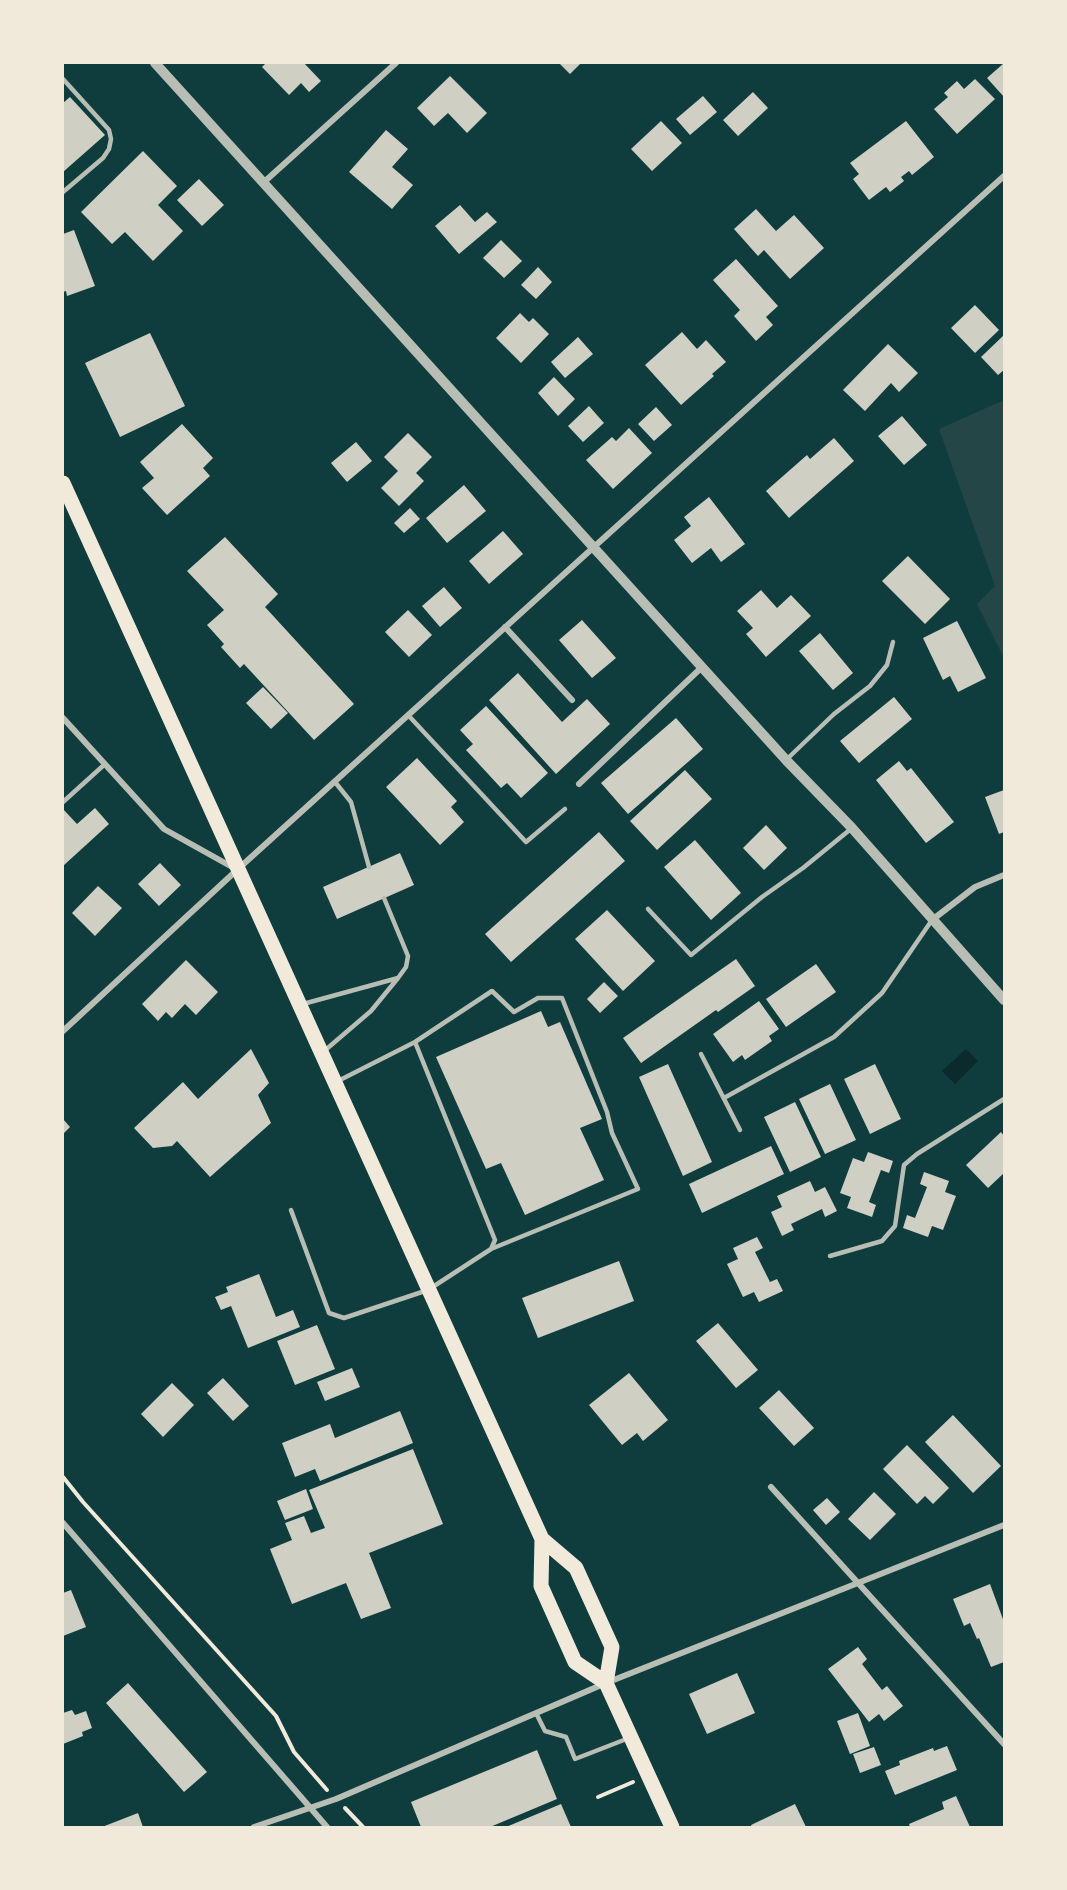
<!DOCTYPE html>
<html>
<head>
<meta charset="utf-8">
<style>
  body { margin:0 }
  #map { position:relative; width:1067px; height:1890px; overflow:hidden; background:#0f3d3e; font-family:Cabin,sans-serif }
  canvas { display:block }
  .frame { position:absolute; inset:0; border:64px solid #f1e9da; pointer-events:none }
</style>
</head>
<body>
<div id="map">
<canvas width="1067" height="1890"></canvas>
<div class="frame"></div>
</div>
<script>
const g = document.querySelector('canvas').getContext('2d');
g.lineJoin = 'round';
function paint(path, color) {
  g.fillStyle = color;
  g.fill(path, 'evenodd');
}
function shape(rows) {
  const path = new Path2D();
  for (const r of rows) {
    path.moveTo(r[0], r[1]);
    for (let i = 2; i < r.length; i += 2) path.lineTo(r[i], r[i + 1]);
  }
  return path;
}
function strokePath(path, color, width, dash) {
  g.strokeStyle = color;
  g.lineWidth = width;
  g.lineCap = dash ? 'butt' : 'round';
  g.setLineDash(dash || []);
  g.stroke(path);
}
paint(shape([
  [1004,400,1004,658,977,604,995,586,939,429]
]), '#244646');
paint(shape([
  [966,1049,978,1061,955,1084,942,1071]
]), '#0a2a2b');
paint(shape([
  [266,63,304,63,321,81,309,92,301,83,289,95,262,67],
  [559,63,581,63,570,74],
  [1004,63,1004,97,987,78],
  [450,76,487,113,467,133,448,113,434,126,417,108],
  [975,79,995,99,957,134,934,109,948,97,944,93,957,81,964,89],
  [753,92,768,108,738,136,723,120],
  [703,96,717,112,690,135,676,119],
  [70,97,105,135,63,172,63,103],
  [661,121,682,143,652,171,631,149],
  [906,121,934,157,912,175,909,171,901,177,904,181,890,192,886,187,869,200,853,179,859,174,850,163],
  [386,130,408,149,392,167,413,185,392,209,349,172],
  [143,151,177,186,158,205,183,231,153,261,125,232,112,244,81,212],
  [199,179,224,205,202,226,177,200],
  [460,205,475,222,487,212,497,222,459,254,435,226],
  [756,209,776,231,794,215,824,248,790,279,764,250,758,256,734,229],
  [74,230,95,286,67,296,66,291,63,292,63,234],
  [501,240,522,261,504,278,483,258],
  [736,259,778,306,766,317,773,325,756,341,734,316,740,310,713,280],
  [538,267,552,282,536,299,521,285],
  [975,305,999,330,975,353,951,328],
  [520,313,529,322,533,318,549,334,521,363,496,338],
  [682,332,697,349,706,340,726,362,712,374,714,376,681,405,645,365],
  [150,333,185,406,120,437,85,363],
  [1004,335,1004,370,998,375,981,357],
  [578,337,593,354,565,378,551,362],
  [888,344,918,373,899,392,891,383,865,411,843,390],
  [554,377,575,399,558,416,538,393],
  [589,406,604,423,583,442,568,426],
  [656,407,672,425,654,441,638,424],
  [902,416,927,445,904,465,878,436],
  [182,424,213,458,203,468,210,476,167,515,142,488,154,478,140,462],
  [629,428,652,453,613,489,586,460,612,437,616,441],
  [408,433,432,457,416,473,424,481,399,506,381,488,398,471,384,457],
  [834,438,854,461,789,518,766,491,807,455,810,459],
  [356,442,372,461,347,482,331,463],
  [464,485,486,511,447,543,426,518],
  [709,497,745,544,721,562,711,548,692,563,674,540,691,526,684,517],
  [410,508,420,519,404,533,394,523],
  [503,531,523,554,489,584,469,561],
  [225,537,278,594,265,607,354,704,314,740,244,664,240,668,221,647,224,644,207,625,224,610,187,571],
  [908,556,950,599,925,624,882,581],
  [444,587,462,608,440,627,422,606],
  [761,590,777,608,791,595,811,616,766,657,746,634,753,628,737,611],
  [408,610,432,635,409,657,385,632],
  [582,620,616,658,592,678,559,640],
  [957,621,986,678,958,692,950,676,943,680,923,638],
  [820,633,853,673,833,690,799,651],
  [518,673,562,722,587,699,610,724,556,774,489,700],
  [263,687,288,713,271,729,246,703],
  [894,697,912,719,859,763,840,741],
  [486,706,548,773,521,798,507,783,501,788,466,750,473,744,460,730],
  [676,718,703,749,628,814,601,783],
  [417,758,457,801,451,807,464,822,440,845,386,787],
  [899,761,907,771,911,768,954,822,926,843,876,780],
  [685,770,712,799,657,850,630,821],
  [1004,790,1004,832,999,834,985,797],
  [95,808,109,824,63,866,63,809,77,824],
  [766,825,787,848,764,870,743,848],
  [599,832,625,861,511,962,485,934],
  [695,840,741,893,711,920,664,867],
  [400,853,414,885,337,919,323,887],
  [160,863,181,885,159,906,138,884],
  [98,886,122,908,95,936,72,913],
  [607,910,655,961,623,991,575,939],
  [736,959,755,986,718,1012,716,1010,641,1063,623,1038],
  [186,960,218,992,196,1015,185,1004,172,1018,166,1012,158,1021,142,1004],
  [816,964,836,992,786,1027,766,999],
  [604,982,618,996,600,1013,587,999],
  [759,1001,779,1029,769,1036,772,1041,745,1060,742,1055,733,1062,713,1034],
  [541,1011,548,1027,560,1022,602,1119,580,1128,604,1180,525,1215,501,1163,486,1169,436,1057],
  [251,1049,269,1083,258,1095,271,1123,210,1177,177,1141,172,1146,153,1148,134,1128,183,1082,198,1099],
  [668,1064,712,1162,683,1176,639,1077],
  [875,1064,901,1119,870,1134,844,1079],
  [830,1084,856,1140,825,1154,799,1099],
  [795,1102,821,1157,790,1172,764,1117],
  [63,1119,70,1127,63,1134],
  [1001,1132,1004,1136,1004,1173,988,1188,966,1165],
  [771,1146,784,1174,702,1213,689,1184],
  [868,1152,893,1161,889,1173,881,1170,869,1202,876,1205,872,1217,847,1208,851,1197,840,1193,853,1158,864,1162],
  [924,1172,949,1181,945,1192,956,1196,943,1230,932,1226,928,1237,903,1228,907,1215,915,1218,927,1187,920,1184],
  [810,1181,815,1192,825,1187,837,1211,825,1217,822,1209,791,1224,794,1230,782,1236,771,1212,782,1207,777,1196],
  [757,1237,763,1248,755,1252,770,1282,777,1279,783,1291,759,1302,754,1292,743,1297,727,1264,738,1259,733,1248],
  [619,1261,634,1301,538,1338,522,1298],
  [259,1274,276,1317,293,1310,300,1327,248,1348,231,1306,221,1310,215,1297,228,1292,226,1287],
  [718,1323,758,1370,736,1388,696,1341],
  [317,1325,335,1369,295,1385,277,1341],
  [352,1368,360,1387,325,1401,317,1382],
  [629,1373,668,1420,643,1441,637,1433,622,1445,589,1405],
  [223,1378,249,1406,233,1421,207,1393],
  [172,1383,194,1405,163,1437,141,1414],
  [779,1390,814,1428,794,1446,759,1408],
  [400,1411,413,1443,320,1481,315,1469,295,1477,282,1443,330,1424,335,1438],
  [953,1415,1001,1466,973,1493,925,1442],
  [907,1445,949,1488,933,1504,925,1496,917,1504,883,1469],
  [413,1449,443,1524,369,1553,391,1608,361,1619,346,1583,292,1604,270,1549,292,1540,285,1523,304,1516,311,1533,325,1528,309,1490],
  [306,1489,313,1509,285,1520,277,1501],
  [874,1492,896,1514,870,1540,848,1519],
  [827,1498,840,1512,826,1525,813,1510],
  [990,1584,1004,1622,1004,1662,991,1667,979,1638,977,1639,970,1623,964,1626,953,1599],
  [71,1590,86,1627,63,1636,63,1593],
  [858,1647,867,1659,862,1664,882,1690,887,1686,903,1706,884,1721,879,1714,869,1722,828,1669],
  [737,1673,755,1713,707,1734,689,1694],
  [128,1683,207,1772,184,1792,106,1703],
  [72,1710,75,1715,86,1711,92,1728,82,1732,83,1736,63,1744,63,1713],
  [858,1713,870,1746,850,1754,837,1721],
  [947,1746,957,1770,895,1795,885,1771,900,1765,899,1761,933,1748,934,1751],
  [874,1747,881,1765,860,1773,853,1754],
  [537,1750,557,1799,490,1827,421,1827,411,1802],
  [956,1796,970,1827,910,1827,909,1824,944,1809,942,1802],
  [561,1804,571,1827,506,1827],
  [795,1804,806,1827,752,1827,751,1825],
  [138,1813,143,1827,102,1827]
]), '#cfcfc3');
strokePath(shape([
  [63,1477,83,1502,276,1716,294,1752,327,1790],
  [598,1797,633,1782],
  [345,1808,363,1827]
]), '#f1e9da', 4);
strokePath(shape([
  [63,79,109,130,111,139,109,149,103,158,63,192],
  [408,715,526,842,565,809],
  [786,760,834,714,870,686,887,665,893,642],
  [335,782,351,802,369,867],
  [63,802,105,764],
  [384,898,408,956,406,967,398,978],
  [648,909,691,955,762,897,803,868,852,828],
  [303,1004,398,978,371,1011,323,1052],
  [701,1054,740,1130],
  [338,1081,415,1042,492,991,514,1012,538,998,562,998,607,1112,612,1133,638,1189,491,1249],
  [724,1098,834,1037,882,993,932,920],
  [291,1210,329,1313,344,1318,428,1290,491,1249,495,1240,415,1042],
  [830,1256,882,1241,895,1226,904,1165,917,1154,1004,1099],
  [536,1713,545,1731,566,1737,575,1759,629,1738]
]), '#b8beb3', 4.5);
strokePath(shape([
  [263,183,396,63],
  [505,627,572,700],
  [63,718,164,829,234,868],
  [579,784,702,667],
  [932,920,975,887,1004,875],
  [63,1031,238,869,1004,176],
  [771,1487,1004,1744],
  [63,1523,327,1827],
  [254,1827,336,1799,606,1683,1004,1525]
]), '#b8beb3', 6);
strokePath(shape([
  [155,63,786,760,852,828,1004,1000]
]), '#b8beb3', 10);
strokePath(shape([
  [63,483,542,1539,541,1586,575,1662,606,1683,672,1827],
  [542,1539,576,1568,612,1647,606,1683]
]), '#f1e9da', 15);
</script>
</body>
</html>
